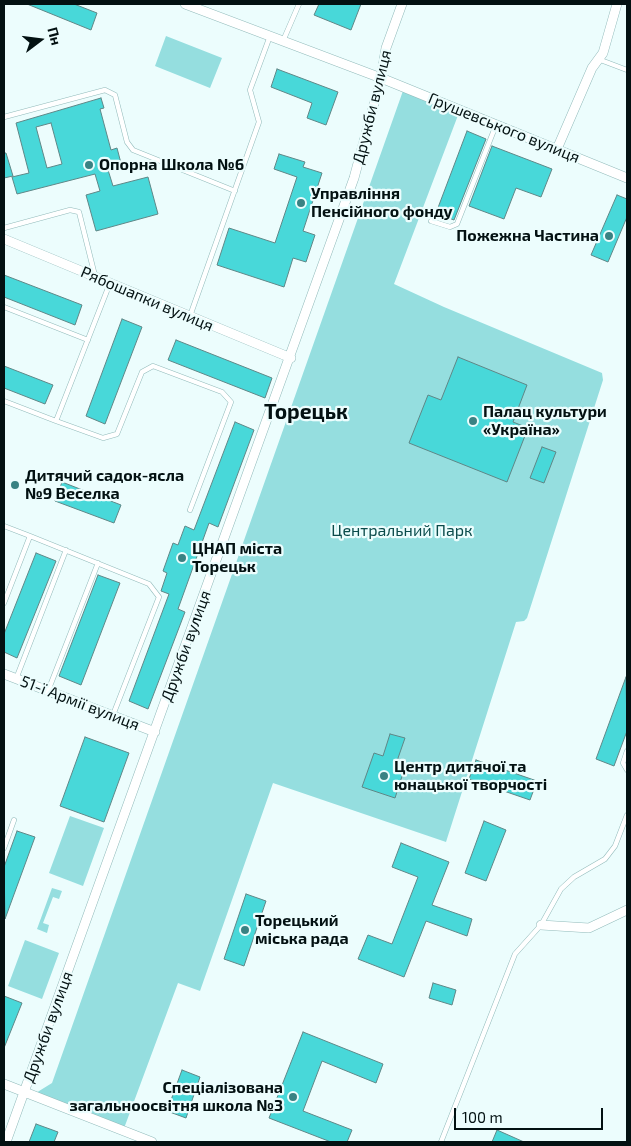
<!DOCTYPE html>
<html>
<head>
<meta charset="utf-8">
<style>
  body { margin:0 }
  #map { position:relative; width:631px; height:1146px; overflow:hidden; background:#ecfdfd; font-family:"Exo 2",sans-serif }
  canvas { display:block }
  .frame { position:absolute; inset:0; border:5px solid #031112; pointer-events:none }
  .north { position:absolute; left:15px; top:15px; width:50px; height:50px; -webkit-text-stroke:4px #ecfdfd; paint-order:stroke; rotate:75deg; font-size:14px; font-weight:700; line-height:20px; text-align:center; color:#031112 }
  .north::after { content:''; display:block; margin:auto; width:18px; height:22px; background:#031112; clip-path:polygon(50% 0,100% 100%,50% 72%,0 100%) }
  .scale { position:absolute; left:454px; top:1108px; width:149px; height:22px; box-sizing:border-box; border:2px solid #031112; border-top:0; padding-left:6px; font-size:15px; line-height:18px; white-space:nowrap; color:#031112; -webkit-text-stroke:4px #ecfdfd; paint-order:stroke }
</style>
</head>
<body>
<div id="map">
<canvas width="631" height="1146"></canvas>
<div class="frame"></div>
<div class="north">Пн</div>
<div class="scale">100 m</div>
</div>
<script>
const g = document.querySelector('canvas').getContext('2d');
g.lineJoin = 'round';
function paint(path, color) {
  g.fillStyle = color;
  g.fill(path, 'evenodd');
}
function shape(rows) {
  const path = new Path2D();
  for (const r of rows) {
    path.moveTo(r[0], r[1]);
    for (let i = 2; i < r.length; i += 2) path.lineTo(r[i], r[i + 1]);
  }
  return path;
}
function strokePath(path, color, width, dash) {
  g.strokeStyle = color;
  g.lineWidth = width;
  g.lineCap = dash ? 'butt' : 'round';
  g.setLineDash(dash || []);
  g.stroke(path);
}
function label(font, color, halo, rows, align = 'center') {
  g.font = font + ' "Exo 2",sans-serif';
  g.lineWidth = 4.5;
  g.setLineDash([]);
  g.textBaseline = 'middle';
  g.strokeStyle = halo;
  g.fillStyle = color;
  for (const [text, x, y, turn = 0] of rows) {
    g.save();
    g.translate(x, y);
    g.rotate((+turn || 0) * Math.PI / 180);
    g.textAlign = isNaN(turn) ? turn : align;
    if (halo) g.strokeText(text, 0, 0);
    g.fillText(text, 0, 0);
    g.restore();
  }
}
paint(shape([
  [166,36,222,58,210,88,155,66],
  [404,88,460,110,394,284,444,307,602,373,603,380,527,618,524,621,516,622,446,842,273,783,200,991,178,983,123,1131,31,1096,52,1083],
  [70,816,104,828,83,886,49,873],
  [52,888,62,891,59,899,53,897,43,923,49,925,47,933,37,929],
  [25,940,59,953,42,999,8,986]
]), '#95dedf');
const building = shape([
  [27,4,74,4,97,13,91,30,27,4],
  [319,4,361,4,351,30,314,15,319,4],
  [277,69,338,92,326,125,307,118,312,103,271,87,277,69],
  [101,98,104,108,100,109,111,150,117,148,122,167,108,170,113,186,148,177,158,214,96,231,86,195,100,191,95,174,17,194,12,177,29,173,16,123,101,98],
  [51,123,62,164,47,168,36,127,51,123],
  [467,131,486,139,454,220,436,213,467,131],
  [492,146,552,169,541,197,516,188,504,219,469,206,492,146],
  [4,153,6,153,13,176,4,178,4,153],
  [279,154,305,162,303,167,322,173,303,231,315,235,306,262,293,258,284,287,217,265,229,228,275,243,297,177,274,169,279,154],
  [617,195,627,199,627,217,608,262,591,255,617,195],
  [4,275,82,305,75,325,4,297,4,275],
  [122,319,142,327,105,424,86,416,122,319],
  [176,340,272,378,265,398,168,360,176,340],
  [458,357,527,385,513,422,528,428,507,482,409,443,428,395,441,400,458,357],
  [4,366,53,385,45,404,4,388,4,366],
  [235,422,254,430,218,527,209,523,178,609,185,612,148,709,129,701,169,594,161,591,167,573,163,571,173,543,178,545,185,526,194,530,235,422],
  [542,447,556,452,544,483,530,478,542,447],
  [62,482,121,505,114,523,55,501,62,482],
  [36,553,56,561,17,658,4,652,4,634,36,553],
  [98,575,120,583,81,685,59,676,98,575],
  [626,677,627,731,614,766,596,759,626,677],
  [390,734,405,738,397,761,406,764,395,798,362,787,374,753,383,756,390,734],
  [85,737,129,753,104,822,60,806,85,737],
  [476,760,537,781,530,800,469,779,476,760],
  [484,821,506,830,486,881,465,873,484,821],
  [17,831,35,837,5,919,4,867,17,831],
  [401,843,449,862,432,905,472,919,467,936,426,921,404,977,358,959,368,935,392,944,418,877,392,867,401,843],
  [246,894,266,901,244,966,224,959,246,894],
  [433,983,456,990,452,1005,429,998,433,983],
  [4,996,22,1003,4,1048,4,996],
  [303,1032,383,1064,376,1083,322,1061,303,1111,352,1130,347,1142,331,1142,269,1118,303,1032],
  [182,1070,200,1077,186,1118,167,1111,182,1070],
  [36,1124,58,1132,54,1142,29,1142,36,1124],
  [497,1130,524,1142,492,1142,497,1130]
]);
paint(building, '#48d8d9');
strokePath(building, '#5f8787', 1);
const lane = shape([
  [283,41,299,4],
  [598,59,627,70],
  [4,117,105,90,115,95,127,142,133,150,235,191],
  [431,221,450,227,457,224,496,125],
  [4,228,70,210,79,212,95,276],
  [4,307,88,340],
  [190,316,259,122,250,90,270,36],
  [4,401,56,421,110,283],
  [56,421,103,438,117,434,142,372,153,366,222,392,231,402,190,510],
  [4,526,30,536,4,603],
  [30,536,149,584,159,597,113,715],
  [16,679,66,550],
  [48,691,98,563],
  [627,751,623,763,627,770],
  [4,848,14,820],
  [441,1142,515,954,541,925,561,889,574,877,605,859,615,846,627,815]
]);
const street = shape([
  [185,4,381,78,627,178],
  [557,149,592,68,603,53,617,4],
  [4,239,291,358],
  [4,674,155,732],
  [541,925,589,928,627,910],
  [4,1084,152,1142],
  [6,1142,354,178,381,78,386,48,402,4]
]);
strokePath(lane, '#92bbbb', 5.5);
strokePath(street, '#92bbbb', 10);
strokePath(lane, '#fff', 4.5);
strokePath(street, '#fff', 9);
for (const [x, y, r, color] of [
  [89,165,5,"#398283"],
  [301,203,5,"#398283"],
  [609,236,5,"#398283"],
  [473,421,5,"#398283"],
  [15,485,5,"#398283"],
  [182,558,5,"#398283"],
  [384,776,5,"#398283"],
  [245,930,5,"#398283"],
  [293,1097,5,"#398283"]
]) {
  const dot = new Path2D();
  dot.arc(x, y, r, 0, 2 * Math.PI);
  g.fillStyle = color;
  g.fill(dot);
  strokePath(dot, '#ecfdfd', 2);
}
label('16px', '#031112', '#ecfdfd', [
  ["Дружби вулиця",372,107,-76],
  ["Грушевського вулиця",504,128,22],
  ["Рябошапки вулиця",147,299,23],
  ["Дружби вулиця",186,646,-70],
  ["51-ї Армії вулиця",80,703,21],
  ["Дружби вулиця",48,1027,-70]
]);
label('bold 16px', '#031112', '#ecfdfd', [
  ["Опорна Школа №6",99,165],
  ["Управління",311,194],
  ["Пенсійного фонду",311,212],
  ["Пожежна Частина",599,236,"right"],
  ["Палац культури",483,412],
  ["«Україна»",483,430],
  ["Дитячий садок-ясла",25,476],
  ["№9 Веселка",25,494],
  ["ЦНАП міста",192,549],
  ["Торецьк",192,567],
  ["Центр дитячої та",394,767],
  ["юнацької творчості",394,785],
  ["Торецький",255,921],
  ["міська рада",255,939],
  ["Спеціалізована",283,1088,"right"],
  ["загальноосвітня школа №3",283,1106,"right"]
], 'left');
label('16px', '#0a4b4b', '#ecfdfd', [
  ["Центральний Парк",402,531]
]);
label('bold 21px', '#031112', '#ecfdfd', [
  ["Торецьк",306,412]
]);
</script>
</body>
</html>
